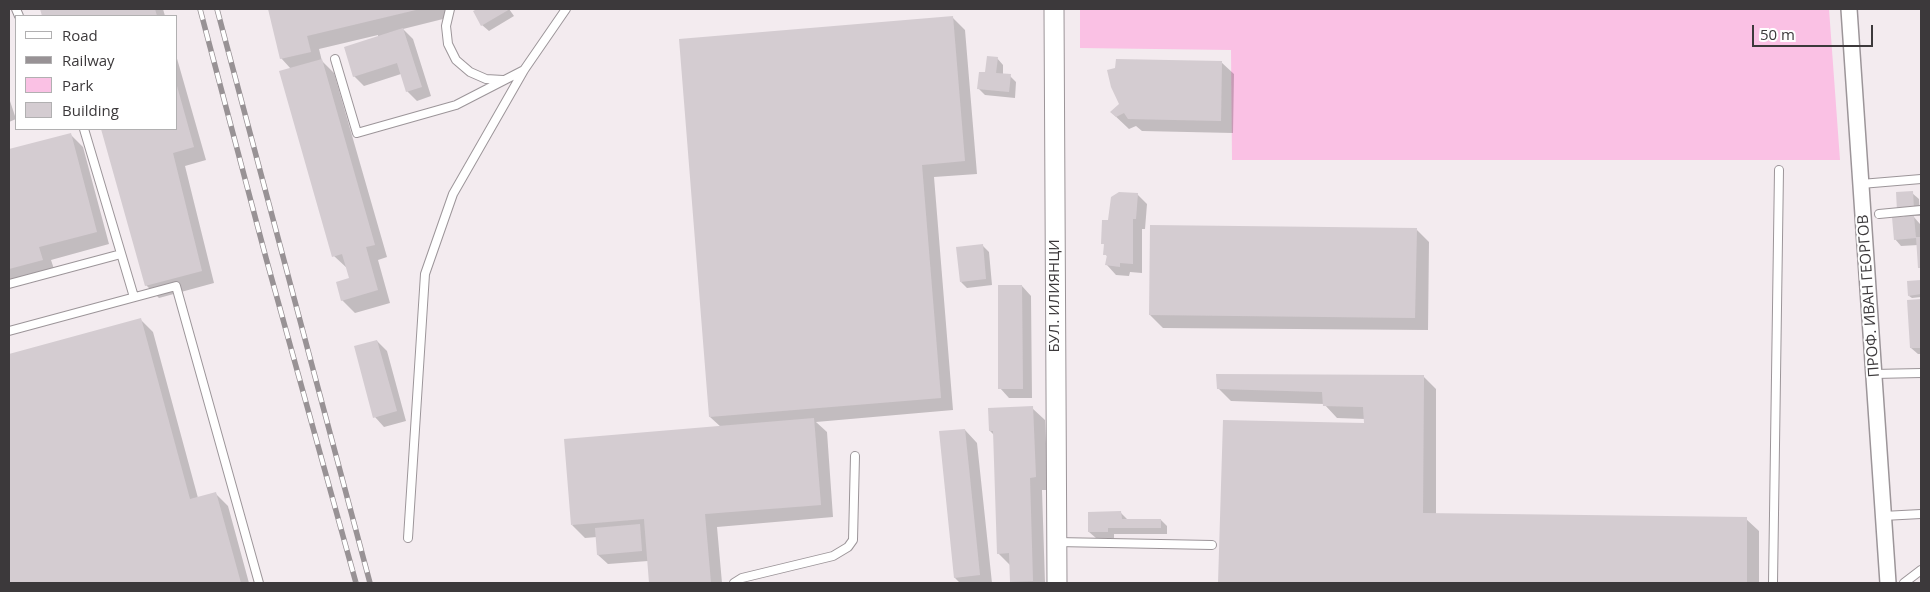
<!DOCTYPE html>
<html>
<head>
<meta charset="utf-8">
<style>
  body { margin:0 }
  #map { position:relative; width:1930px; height:592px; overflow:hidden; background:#f3ebef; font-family:"Open Sans",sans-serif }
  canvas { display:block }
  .frame { position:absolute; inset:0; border:10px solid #3c393b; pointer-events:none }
  .legend { position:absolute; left:15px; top:15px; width:162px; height:115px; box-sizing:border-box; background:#fff; border:1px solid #b1b0b1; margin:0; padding:6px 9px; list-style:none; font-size:15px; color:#3c393b }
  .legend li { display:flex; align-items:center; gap:10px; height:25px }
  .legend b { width:25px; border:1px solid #b1b0b1 }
  .scale { position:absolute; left:1752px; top:25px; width:121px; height:22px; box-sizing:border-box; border:2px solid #3c393b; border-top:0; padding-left:6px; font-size:15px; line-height:18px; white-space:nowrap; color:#3c393b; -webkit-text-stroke:4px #fff; paint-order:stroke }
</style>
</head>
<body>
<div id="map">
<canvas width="1930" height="592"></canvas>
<div class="frame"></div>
<ul class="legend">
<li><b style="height:6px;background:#fff"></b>Road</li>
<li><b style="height:6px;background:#989295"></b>Railway</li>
<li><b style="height:14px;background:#fac1e4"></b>Park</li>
<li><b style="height:14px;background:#d4ccd1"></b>Building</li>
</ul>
<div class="scale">50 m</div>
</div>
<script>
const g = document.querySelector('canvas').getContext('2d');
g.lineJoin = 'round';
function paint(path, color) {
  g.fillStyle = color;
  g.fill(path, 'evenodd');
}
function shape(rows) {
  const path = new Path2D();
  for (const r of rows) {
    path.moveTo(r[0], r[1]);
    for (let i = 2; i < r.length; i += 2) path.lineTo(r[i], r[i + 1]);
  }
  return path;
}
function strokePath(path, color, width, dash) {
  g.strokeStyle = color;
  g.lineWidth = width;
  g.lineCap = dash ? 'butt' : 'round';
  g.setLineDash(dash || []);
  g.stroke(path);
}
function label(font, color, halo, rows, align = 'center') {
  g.font = font + ' "Open Sans",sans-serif';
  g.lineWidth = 4;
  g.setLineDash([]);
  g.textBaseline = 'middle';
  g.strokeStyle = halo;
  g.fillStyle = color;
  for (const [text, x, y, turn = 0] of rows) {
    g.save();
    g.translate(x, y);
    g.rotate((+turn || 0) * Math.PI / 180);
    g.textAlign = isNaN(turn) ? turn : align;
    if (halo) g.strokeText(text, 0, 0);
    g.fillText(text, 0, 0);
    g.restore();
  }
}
paint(shape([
  [1080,9,1829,9,1840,160,1232,160,1231,50,1080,48]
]), '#fac1e4');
paint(shape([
  [41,9,163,9,165,16,43,16],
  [269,9,445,9,447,18,403,29,413,39,431,96,417,101,407,91,401,74,364,86,354,76,378,37,378,35,319,49,322,61,334,73,387,257,378,260,390,303,355,313,342,300,351,279,348,269,334,256,291,69,281,58],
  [480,9,509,9,514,16,489,31,482,25,475,12],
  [953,18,965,30,977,174,934,177,953,410,816,422,827,432,833,517,717,527,722,583,650,583,648,561,608,564,598,555,597,537,585,538,572,525,721,427,710,417],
  [176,55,206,160,185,166,214,283,159,298,146,285,102,129,176,129],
  [997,58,1003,65,1003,75,1010,76,1016,82,1015,98,985,95,979,89],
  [1221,62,1234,74,1233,133,1142,131,1136,126,1129,129,1111,112,1120,104],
  [9,98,16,119,9,122],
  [70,134,83,147,109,244,51,260,55,272,9,285,9,151],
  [1912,193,1919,199,1920,216,1913,216,1920,224,1921,269,1919,267,1918,245,1901,246,1895,239,1906,218,1898,210],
  [1137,194,1147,204,1145,229,1142,229,1142,273,1130,272,1129,276,1116,275,1107,265,1108,257,1105,254,1105,246,1103,243,1109,221],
  [1416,229,1429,242,1428,330,1163,328,1150,315],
  [982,245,989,252,992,285,967,288,961,282],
  [1920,281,1921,297,1912,298,1909,296],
  [1022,286,1031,296,1032,398,1009,398,1000,388],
  [1909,301,1921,301,1921,354,1918,354,1911,348],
  [140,319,153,332,198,498,216,494,228,506,249,583,9,583,9,355],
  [377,341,387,351,406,421,384,427,375,417],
  [1423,376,1436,389,1436,514,1746,519,1759,531,1759,583,1220,583,1224,421,1365,424,1365,419,1337,418,1324,404,1231,401,1218,388],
  [1032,408,1045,420,1048,490,1042,490,1045,583,1013,583,1011,581,1010,565,998,553,994,435,990,431],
  [965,430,977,443,992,583,960,583,955,578],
  [1121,513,1127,519,1161,520,1167,526,1167,534,1114,534,1114,538,1096,538,1089,532]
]), '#0003');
paint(shape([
  [40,9,155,9,157,16,42,16],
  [268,9,420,9,307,36,311,52,280,59],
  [477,9,510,9,481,26,473,11],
  [953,16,965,161,922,165,941,398,709,417,679,39],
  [403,28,422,87,406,92,397,63,353,77,344,47],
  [987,56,998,57,996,73,1011,74,1009,92,977,89,979,72,985,72],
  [322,59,375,245,366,247,378,290,341,301,336,282,349,278,342,254,332,257,279,71],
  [1116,59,1222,61,1221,121,1128,119,1124,113,1116,117,1110,112,1119,104,1111,87,1107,70,1115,68],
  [177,86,194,147,173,153,202,271,145,286,101,129,176,129],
  [71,133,97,232,39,247,43,260,9,269,9,149],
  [1913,191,1914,210,1897,211,1896,192],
  [1119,192,1138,193,1136,219,1133,219,1133,264,1120,263,1120,267,1105,265,1107,255,1103,255,1104,244,1101,244,1102,220,1108,220,1111,197],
  [1914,216,1916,238,1894,240,1892,217],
  [1150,225,1417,228,1415,318,1149,315],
  [1916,237,1921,237,1921,268,1918,268],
  [983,244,986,279,960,282,956,247],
  [1921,280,1921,294,1908,296,1907,281],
  [998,285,1022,285,1023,389,998,389],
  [1921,299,1921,348,1910,348,1907,300],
  [141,318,190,499,216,492,241,583,9,583,9,354],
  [377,340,397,411,373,418,354,346],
  [1216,374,1424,375,1423,513,1747,517,1747,583,1218,583,1223,420,1364,423,1363,407,1323,406,1322,392,1217,389],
  [1033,406,1036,477,1030,478,1033,581,1010,582,1009,553,997,554,993,431,989,431,988,408],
  [814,418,821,505,705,514,711,583,649,583,644,519,571,525,564,439],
  [965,429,980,575,954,578,939,431],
  [1121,511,1122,519,1161,519,1161,528,1108,528,1108,532,1088,532,1088,512],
  [640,524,642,551,597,555,595,528]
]), '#d4ccd1');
const service = shape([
  [16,9,19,16],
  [450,9,446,26,448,44,456,60,470,72,486,79,503,80],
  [335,59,357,133,456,105,524,70],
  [84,129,134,297],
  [1861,184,1921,179],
  [1879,214,1921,210],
  [9,284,121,254],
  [9,331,176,286,259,583],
  [1874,374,1921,373],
  [1883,516,1921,514],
  [408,538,425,274,453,194,524,70,566,9],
  [1057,542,1212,545],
  [734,583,742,578,833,556,848,547,853,540,855,456],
  [1773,583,1779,170],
  [1904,583,1921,570]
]);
const minor = shape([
  [1849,9,1888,583]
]);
const tertiary = shape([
  [1054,9,1057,583]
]);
strokePath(service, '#9c9599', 10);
strokePath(minor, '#9c9599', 18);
strokePath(tertiary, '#9c9599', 21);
strokePath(service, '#fff', 8);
strokePath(minor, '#fff', 15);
strokePath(tertiary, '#fff', 19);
const rail = shape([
  [200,9,266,258,356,583],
  [217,9,370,583]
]);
strokePath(rail, '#989295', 5.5);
strokePath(rail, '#fff', 4, [11]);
label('15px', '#3c393b', '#fff', [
  ["БУЛ. ИЛИЯНЦИ",1055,296,-90],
  ["ПРОФ. ИВАН ГЕОРГОВ",1869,296,-94]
]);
</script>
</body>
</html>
